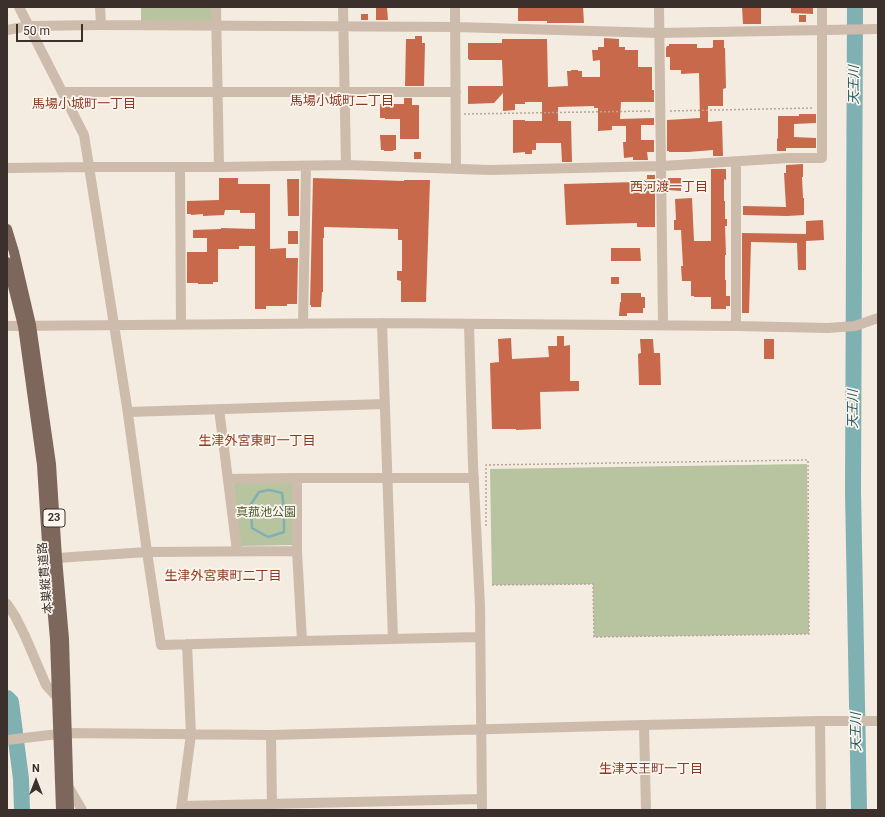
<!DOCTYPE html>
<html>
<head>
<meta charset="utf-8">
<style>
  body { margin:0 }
  #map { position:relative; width:885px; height:817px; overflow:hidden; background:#f4ebe1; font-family:Roboto,sans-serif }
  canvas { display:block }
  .frame { position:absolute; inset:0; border:8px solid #3b302b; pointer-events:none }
  .north { position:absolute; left:16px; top:761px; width:40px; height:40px; -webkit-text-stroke:3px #fbf5ee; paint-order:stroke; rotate:0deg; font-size:11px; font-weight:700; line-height:16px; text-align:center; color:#3b302b }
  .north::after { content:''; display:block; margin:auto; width:14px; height:18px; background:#3b302b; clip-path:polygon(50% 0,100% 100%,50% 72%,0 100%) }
  .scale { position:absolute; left:16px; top:24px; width:67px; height:18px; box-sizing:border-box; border:2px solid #3b302b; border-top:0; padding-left:5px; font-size:12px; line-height:14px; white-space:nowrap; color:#3b302b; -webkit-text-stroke:3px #fbf5ee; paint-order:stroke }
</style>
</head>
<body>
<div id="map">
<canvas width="885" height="817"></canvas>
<div class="frame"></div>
<div class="north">N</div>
<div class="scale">50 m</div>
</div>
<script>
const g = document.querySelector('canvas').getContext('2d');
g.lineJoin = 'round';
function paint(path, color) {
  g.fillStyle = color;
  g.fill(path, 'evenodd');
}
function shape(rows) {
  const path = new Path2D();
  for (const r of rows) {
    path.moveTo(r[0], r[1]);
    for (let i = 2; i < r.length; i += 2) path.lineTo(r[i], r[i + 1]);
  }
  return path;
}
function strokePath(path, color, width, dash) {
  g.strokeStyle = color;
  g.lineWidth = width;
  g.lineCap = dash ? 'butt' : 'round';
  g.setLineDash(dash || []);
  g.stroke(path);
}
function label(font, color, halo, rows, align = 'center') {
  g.font = font + ' Roboto,"Noto Sans JP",sans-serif';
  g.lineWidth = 3.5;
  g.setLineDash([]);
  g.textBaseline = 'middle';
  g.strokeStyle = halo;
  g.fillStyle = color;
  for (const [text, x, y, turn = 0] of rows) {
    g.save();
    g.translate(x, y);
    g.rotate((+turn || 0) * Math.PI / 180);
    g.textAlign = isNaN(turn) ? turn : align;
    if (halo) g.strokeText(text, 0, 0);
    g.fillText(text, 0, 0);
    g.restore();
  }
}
paint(shape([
  [141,7,212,7,212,21,141,21],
  [807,464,809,634,594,637,593,584,492,585,490,469],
  [294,479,296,545,240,546,233,480]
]), '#b8c4a0');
strokePath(shape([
  [269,490,282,493,284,509,284,532,268,537,252,528,251,504,259,492,269,490]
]), '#7fb0b2', 2.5);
strokePath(shape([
  [855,7,853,492,859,810],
  [7,698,11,702,21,779,22,810]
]), '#7fb0b2', 16);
paint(shape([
  [376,7,387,7,388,20,376,20],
  [518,7,583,7,584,23,547,23,547,21,518,21],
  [742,7,761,7,761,24,743,24],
  [791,7,813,7,813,14,791,13],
  [361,14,368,14,368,20,361,20],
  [799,15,806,15,806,22,799,22],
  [415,36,422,36,422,43,425,43,424,86,405,86,406,39,415,39],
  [604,38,619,39,619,47,625,47,625,50,638,50,638,67,652,67,652,90,654,90,654,102,621,102,620,119,654,118,654,125,641,125,641,140,654,140,654,152,647,152,648,160,633,160,633,157,624,158,623,142,626,142,626,126,612,126,612,130,598,131,598,108,594,108,594,106,558,107,558,121,571,121,572,162,562,162,561,143,536,143,536,150,532,150,532,154,525,154,525,152,513,153,513,120,525,120,525,121,542,121,542,102,525,102,525,104,515,104,515,110,503,111,503,93,494,103,468,104,468,86,503,86,502,60,469,60,469,59,468,59,468,43,502,43,502,39,547,39,548,87,568,86,567,71,571,71,571,70,578,70,578,71,582,71,582,77,600,77,600,60,593,61,592,50,598,50,598,47,604,47],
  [713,40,724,40,724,48,725,48,726,88,723,89,723,106,708,106,708,122,722,121,723,156,713,156,713,150,688,152,669,152,669,151,667,151,667,120,700,118,699,73,681,74,681,70,670,70,670,57,666,57,666,48,667,46,669,46,669,44,697,44,697,48,712,48,713,47],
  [404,98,412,98,412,105,419,105,419,139,400,139,400,119,385,119,385,118,380,118,380,104,404,104],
  [799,114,816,114,816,123,794,124,794,137,816,138,816,148,786,148,786,151,777,151,777,139,778,138,778,116,799,116],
  [380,135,396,135,396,150,393,150,393,151,384,151,384,150,381,150],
  [414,152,421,152,421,159,414,159],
  [803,164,803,177,802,177,803,198,804,198,804,215,787,216,743,215,743,206,786,207,784,173,786,173,786,165],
  [711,169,726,169,726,180,724,179,724,201,725,201,725,219,727,219,727,226,725,226,726,255,725,255,725,280,726,280,726,296,730,296,730,306,726,306,726,309,711,309,711,297,694,297,694,296,691,296,691,281,682,281,681,266,683,266,681,230,674,230,674,220,676,220,675,199,692,198,694,241,711,241],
  [647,175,655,175,655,227,637,227,637,223,566,225,564,184,636,182,636,180,647,179],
  [219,178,238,178,238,184,270,184,270,249,286,248,286,258,298,258,297,304,287,304,287,306,266,306,266,309,255,309,255,246,239,246,239,249,218,249,218,282,213,282,213,284,198,284,198,283,187,283,187,252,207,252,207,238,193,238,193,230,221,229,221,228,255,229,255,213,240,213,240,210,225,210,224,215,203,216,203,214,191,215,191,214,187,214,187,201,219,200],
  [313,178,404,181,404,180,430,180,426,302,401,302,401,281,397,280,397,271,402,271,402,240,398,240,398,229,324,227,324,238,323,238,323,292,322,292,321,307,311,307,311,305,310,305],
  [668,178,681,178,681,191,668,190],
  [287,179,299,179,299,216,288,216],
  [823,220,824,240,806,241,806,270,798,270,797,243,751,242,749,313,742,313,742,233,806,234,806,221],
  [288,231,298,231,298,244,288,244],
  [611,248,640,248,641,261,611,261],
  [611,277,619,277,619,284,611,284],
  [621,293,641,293,641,297,645,297,645,308,643,308,643,313,627,313,627,316,619,316,620,302,621,302],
  [557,336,564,336,564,346,570,345,570,381,579,381,579,391,540,392,541,429,516,430,516,429,492,429,490,363,499,362,498,339,511,338,512,359,549,357,548,346,557,346],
  [640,339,653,339,654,353,660,353,661,385,639,385,638,354,641,353],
  [764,339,774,339,774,359,764,359]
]), '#c8694b');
strokePath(shape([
  [670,111,812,108],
  [464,114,650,111],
  [486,526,486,465,808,460,809,634,594,637,593,584,492,585]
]), '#b9a596', 1.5, [2, 2]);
strokePath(shape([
  [19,7,84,135,127,407,147,552,161,645,302,641,480,637],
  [100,7,101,25],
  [216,7,219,167],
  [343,7,346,165],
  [455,7,456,169],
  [659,7,663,325],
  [7,30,29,26,101,25,456,27,660,33,878,29],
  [62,92,456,92],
  [736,162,736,326],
  [180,167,181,324],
  [7,168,89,167,219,167,346,165,490,170,662,166,788,158,822,158,822,7],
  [382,323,393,639],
  [303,324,306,166],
  [469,324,473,465,480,606,482,810],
  [7,326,382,323,736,326,828,328,855,326,878,318],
  [219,409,237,551],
  [128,412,385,404],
  [228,479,297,478],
  [57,558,147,552,297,551],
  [7,604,15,616,25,636,46,685,57,697],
  [302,641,297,551,297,478,474,478],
  [820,721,821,810],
  [644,725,646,810],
  [271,735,272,810],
  [7,740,67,733,271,735,644,725,820,721,878,721],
  [68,786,82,810],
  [182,806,482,799],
  [181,810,191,734,187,644]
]), '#cdbbac', 10);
strokePath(shape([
  [7,229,14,252,31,325,51,464,57,558,64,639,69,810],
  [7,262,23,326,42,465,48,559,55,639,61,810]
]), '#7d675c', 10);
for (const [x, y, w] of [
  [54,518,22]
]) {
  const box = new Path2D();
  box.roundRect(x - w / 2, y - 9, w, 18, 3);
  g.fillStyle = '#fbf5ee';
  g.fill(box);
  strokePath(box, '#3b302b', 1);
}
label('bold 11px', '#3b302b', null, [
  ["23",54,518]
]);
label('12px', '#4a5a2e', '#fbf5ee', [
  ["真菰池公園",266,513]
]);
label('12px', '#3b302b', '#fbf5ee', [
  ["本巣縦貫道路",46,578,-95]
]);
label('italic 13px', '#1f5a5e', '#fbf5ee', [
  ["天王川",855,85,-90],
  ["天王川",854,409,-90],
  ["天王川",857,732,-91]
]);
label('13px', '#8c3b22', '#fbf5ee', [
  ["馬場小城町二丁目",342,102],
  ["馬場小城町一丁目",84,105],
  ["西河渡一丁目",669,188],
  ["生津外宮東町一丁目",257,442],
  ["生津外宮東町二丁目",223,577],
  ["生津天王町一丁目",651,770]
]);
</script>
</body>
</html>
